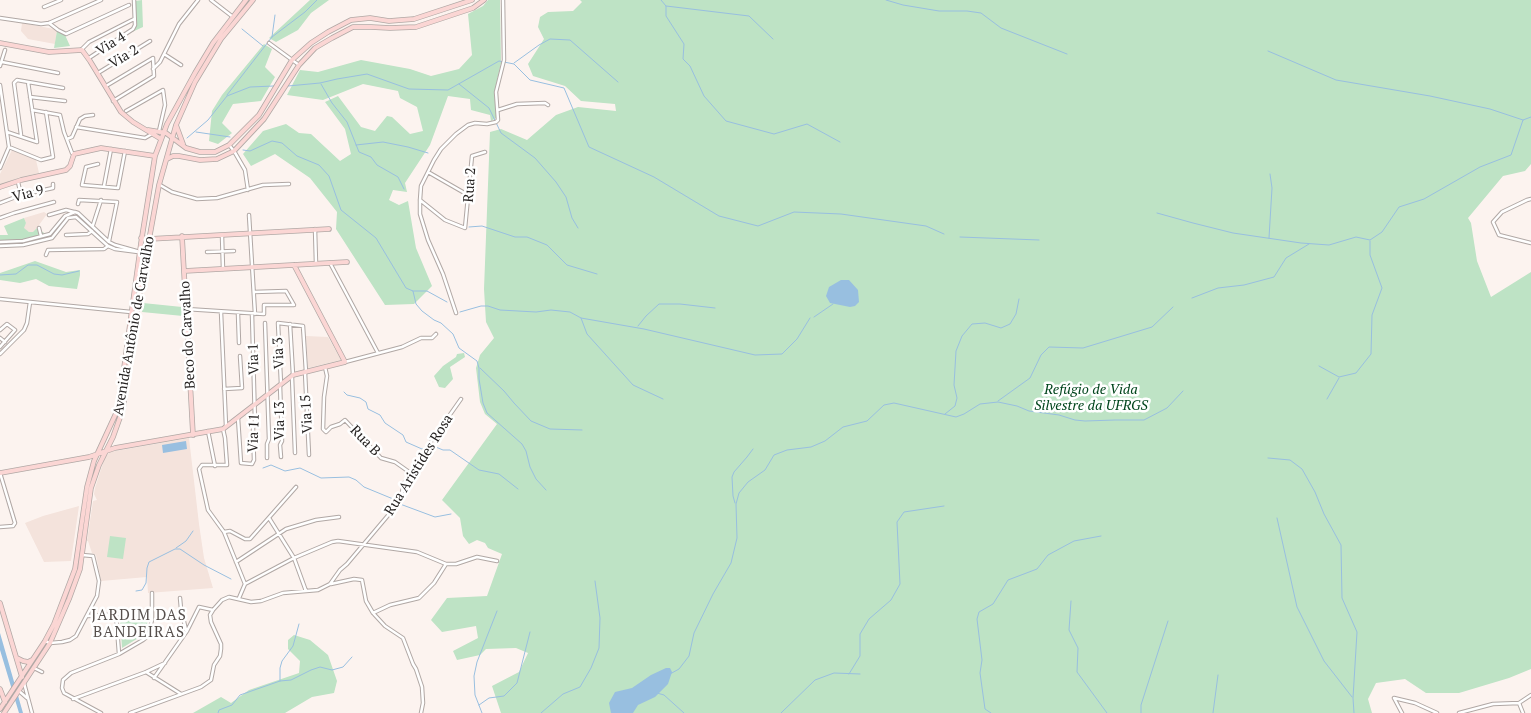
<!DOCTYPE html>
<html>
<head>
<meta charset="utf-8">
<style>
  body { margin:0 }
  canvas { display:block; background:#fcf3ef }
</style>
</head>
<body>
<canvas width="1531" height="713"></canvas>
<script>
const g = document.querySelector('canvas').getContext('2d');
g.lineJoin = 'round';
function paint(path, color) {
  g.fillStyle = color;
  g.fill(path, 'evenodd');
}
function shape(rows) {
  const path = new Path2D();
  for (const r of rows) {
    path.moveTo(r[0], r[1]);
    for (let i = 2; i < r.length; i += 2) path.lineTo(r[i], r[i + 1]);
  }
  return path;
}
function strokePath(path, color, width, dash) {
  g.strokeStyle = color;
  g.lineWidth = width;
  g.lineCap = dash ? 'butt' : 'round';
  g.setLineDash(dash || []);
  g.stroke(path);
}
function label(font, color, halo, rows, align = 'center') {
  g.font = font + ' "PT Serif",serif';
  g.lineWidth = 5;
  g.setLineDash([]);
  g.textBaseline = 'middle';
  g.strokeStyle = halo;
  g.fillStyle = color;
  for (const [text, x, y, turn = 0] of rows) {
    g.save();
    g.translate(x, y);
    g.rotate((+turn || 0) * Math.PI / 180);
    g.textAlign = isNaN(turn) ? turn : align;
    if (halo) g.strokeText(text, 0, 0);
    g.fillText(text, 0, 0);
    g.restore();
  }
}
paint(shape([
  [22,23,54,29,57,31,55,44,28,39,21,31],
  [12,150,36,160,39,173,18,178,0,185,0,174],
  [44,212,47,214,34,232,29,232,23,228,26,223,24,218],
  [306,336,328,337,341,360,308,368],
  [189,438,199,524,204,558,213,588,148,593,147,577,101,581,96,555,92,553,88,541,87,541,93,501,97,500,94,494,95,488,105,457,110,452],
  [79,506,71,561,44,562,25,523,43,516]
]), '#f4e3dc');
paint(shape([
  [142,0,143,27,132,32,137,24,135,1],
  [310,0,329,0,311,13,298,30,276,42,269,38],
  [488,0,500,0,501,63,494,94,497,110,496,118,491,121,490,115,471,110,470,99,448,96,430,145,405,183,407,192,393,190,389,200,399,205,408,201,416,248,432,286,414,304,385,305,336,229,337,212,310,178,275,154,251,166,243,154,263,131,286,124,299,133,311,134,340,161,351,154,345,129,325,102,338,96,361,127,375,131,387,116,392,117,410,134,423,131,417,107,400,98,398,91,363,84,323,100,287,95,300,70,318,72,361,60,410,69,431,76,459,69,472,55,468,14,483,6],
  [580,0,1531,0,1531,164,1525,171,1503,176,1468,218,1471,223,1477,261,1491,297,1531,272,1531,669,1509,678,1459,693,1426,693,1405,679,1376,683,1368,699,1372,713,501,713,492,686,519,672,528,653,516,648,486,649,480,655,457,660,453,651,478,638,476,626,442,632,431,620,447,598,487,596,502,554,488,548,485,543,477,540,469,544,463,536,460,518,442,500,497,424,485,414,480,402,476,368,480,355,494,338,486,322,484,289,490,132,501,129,527,140,556,115,578,107,616,111,615,104,581,101,565,86,533,76,528,64,544,39,538,27,540,17,548,12,573,11,582,2],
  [57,31,65,35,70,46,54,48],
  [264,44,272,49,265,67,275,77,261,101,233,104,222,123,232,133,218,144,209,141,212,111,222,95],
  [24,218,26,223,24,228,29,232,33,232,37,228,47,235,22,240,0,240,0,235,8,235,4,226],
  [35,261,66,272,80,270,80,275,77,289,49,286,36,279,20,283,0,280,0,273,3,272],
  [143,303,182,307,183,316,142,312],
  [464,353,465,357,450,367,453,379,445,388,439,387,434,376,443,366,456,357,457,354],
  [110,536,126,538,123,559,107,557],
  [148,614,148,620,145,632,140,637,122,648,120,616],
  [294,635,310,640,328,655,337,681,334,693,312,697,285,713,193,713,221,697,231,703,249,690,299,673,300,661,288,649,288,640]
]), '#bee3c5');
paint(shape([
  [841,280,849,280,858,290,859,302,855,306,850,307,830,303,826,296,829,287],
  [186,441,187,449,163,453,162,445],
  [0,633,23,713,19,713,0,650],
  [666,668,670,668,672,672,668,684,655,697,638,705,633,713,611,713,609,703,615,692,632,688,651,675]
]), '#98bfe0');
strokePath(shape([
  [661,0,666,6,666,16,684,44,683,59,690,66,704,96,726,121,774,134,807,124,840,142],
  [886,0,903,5,939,11,967,11,981,13,1001,28,1067,54],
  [666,6,749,16,773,39],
  [242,29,263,46],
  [272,37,275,15],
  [1268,51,1336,80,1430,96,1490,109,1523,120],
  [514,63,539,45,550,39,570,40,618,82],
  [321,84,332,103,347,122,359,152,371,157,377,165,398,177,404,189],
  [459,84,489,108,501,133,535,158,556,182,566,197,572,218,578,228],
  [288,86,320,83,337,79,367,74,409,89,448,90,499,61,514,64,530,80,564,88,589,147,654,177,719,216,758,226,794,212,841,214,926,226,944,234],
  [227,95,272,37,305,12,317,0],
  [196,132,230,137],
  [187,138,208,120,227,96,250,87,274,86],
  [356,145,383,142,408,147,428,153],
  [243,150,250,151,272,141,282,143,297,156,319,165,329,176,341,210,376,238,406,288,413,291,416,304,422,311,434,320,441,323,453,334,459,348,477,361,479,368,479,379,483,403,487,413,522,444,526,451,530,467,536,479,546,490],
  [1157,213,1193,223,1233,233,1301,243,1329,245,1356,237,1370,240,1382,232,1399,207,1424,199,1480,167,1511,155,1523,120,1531,117],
  [469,227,482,226,515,237,527,237,547,245,567,265,597,274],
  [960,237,1039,240],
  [1269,238,1272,188,1270,174],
  [0,275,16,274,28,265,37,265,54,274,62,275,79,271],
  [413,291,427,291,447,302],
  [1192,298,1218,288,1244,285,1274,277,1286,258,1309,244],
  [460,312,481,306,488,306,500,310,536,312,551,310,570,312,581,318,644,329,755,355,782,354,797,339,810,318],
  [814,317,833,304],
  [581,318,587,334,633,385,663,399],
  [638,326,646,316,659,304,680,304,715,308],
  [1319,366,1339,377,1356,373,1371,354,1372,315,1382,288,1370,255,1370,241],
  [480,368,504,391,514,403,531,421,550,429,582,430],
  [344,392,347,395,360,398,366,402,368,409,380,415,385,423,403,435,406,442,422,449,426,448],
  [1327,399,1339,378],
  [998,401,1030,378,1041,355,1049,347,1083,348,1152,327,1173,307],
  [945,414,955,406,957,398,954,385,956,351,962,336,972,324,985,323,1001,328,1010,324,1016,314,1019,299],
  [430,446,431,445,443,450,450,450,479,470,499,474,518,489],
  [1268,458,1290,460,1302,469,1315,492,1324,514,1341,545,1342,598,1357,632,1353,698,1354,713],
  [263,468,271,465,285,471,300,468,321,478,349,477,356,480,364,487,398,501],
  [735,503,733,496,732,477,734,472,747,457,753,449],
  [400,504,435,517,451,514],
  [1277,518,1297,607,1324,661,1352,697],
  [176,548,186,541,193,531],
  [136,591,142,590,146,583,147,568,149,562,175,549,180,549,204,565,231,579],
  [1071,601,1069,630,1078,648,1077,672,1107,713],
  [670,674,679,669,689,656,694,633,713,594,731,563,737,538,736,504,739,493,748,482,765,470,774,455,787,450,811,447,825,441,843,427,867,421,884,405,894,403,956,417,964,414,980,404,998,402,1017,406,1029,411,1059,415,1075,420,1085,421,1115,420,1144,420,1167,408,1183,391],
  [849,674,860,656,860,634,869,619,891,600,900,584,897,522,904,512,944,506],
  [280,681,280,668,282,661,293,646,299,624],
  [657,693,664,695,684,713],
  [479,705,489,698,504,696,517,683,530,632],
  [218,713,219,710,232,705,240,695,280,681,291,680,311,670,320,667,332,670,343,667,352,657],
  [482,713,475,695,474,676,477,662,497,611],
  [541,713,563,694,580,687,591,668,599,648,600,618,595,581],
  [781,713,815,680,834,673,860,674],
  [991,713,985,709,980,673,982,660,977,619,979,612,993,604,1008,580,1037,569,1048,555,1074,541,1101,536],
  [1141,713,1141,705,1168,621],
  [1213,713,1218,675]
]), '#98bfe0', 1);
const street = shape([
  [211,0,233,17],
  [44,7,61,0],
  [0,18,41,24,49,23,101,0],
  [49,23,58,30,66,34,129,5],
  [269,43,299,65],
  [82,49,89,42,134,19],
  [164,54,181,65],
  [89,58,133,29,135,25,134,0],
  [2,62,58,73],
  [0,66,5,50],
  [153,69,160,62,179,24,198,0],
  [98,73,150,41],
  [0,85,9,147,0,168],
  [106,86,153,58,154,76,113,101],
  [30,97,65,101],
  [32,110,60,115,64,132,72,153,74,154],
  [498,110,517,104,545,103,548,105],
  [126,111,163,90,165,105,159,131],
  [76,127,145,138,152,134],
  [7,132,37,142,28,82],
  [21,135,14,83,17,80,63,88],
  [67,139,72,137,80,119,85,116,93,115],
  [229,145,234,151,245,170,248,190],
  [9,147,41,160,53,157,46,112],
  [98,164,86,167,82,185,118,188,125,151],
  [428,172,468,195],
  [18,182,21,195],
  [160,185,172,192,197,199,217,198,263,185,289,184],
  [104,186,111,149],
  [1531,199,1527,200,1502,212,1493,222,1499,235,1531,243],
  [420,200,445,220,465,228,472,156,485,152],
  [0,203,21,195,53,188,53,184],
  [78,204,79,200,117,202,109,241],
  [49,215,66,210,74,212],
  [249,215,255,314],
  [0,218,14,213,54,202],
  [93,225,101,200],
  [39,228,41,236],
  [315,229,316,263],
  [66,235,88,234,92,231],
  [222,236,223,269],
  [0,242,23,241,50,234,65,216,75,212,78,213,109,242,115,245,140,252],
  [0,246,23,245,52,238,68,218,76,217,108,246,115,249,138,252],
  [207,252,234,251],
  [46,255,48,250,104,249,108,246],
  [330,263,378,353],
  [0,299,131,312],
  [186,309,264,314,264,305,294,305,286,291,254,292],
  [221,312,226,426],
  [456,313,443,274,428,240,420,214,420,200,421,186,434,160,441,149,456,134,468,125,475,123,487,124,496,122,498,120,496,92,504,60,503,0],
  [238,314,239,343],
  [265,323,269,439,267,444,267,458],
  [290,324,293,375],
  [0,330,7,324,15,330,0,347],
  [0,338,5,342],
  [0,354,24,330,27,323,30,302],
  [345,362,402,347,421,338,432,338,436,334],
  [325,367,327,376,324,397,323,429,326,432,331,427,340,424,345,420,381,458,395,462,412,474],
  [305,372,309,455],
  [292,377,295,453],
  [281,384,278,323,303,326,306,372],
  [280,385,282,441,280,445,281,457],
  [224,389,242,388,240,356],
  [238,418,241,463,252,464,254,460,253,428,255,422,252,314],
  [223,429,225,438,227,465,202,465,199,469,208,510,224,532,245,584],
  [208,431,215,466],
  [269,518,294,558,306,591],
  [0,527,13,526,15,523,0,473],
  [224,532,230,531,245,539,250,539,296,487],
  [236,562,286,529,316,520,339,517],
  [245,584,294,558,332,542,338,541,417,552,446,564,456,564,477,557,497,561],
  [331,584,354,579,362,580,366,601,373,613,385,626,403,638,413,664,416,669,422,687,423,703,421,713],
  [180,598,181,609,186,630],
  [239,598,245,584],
  [373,613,390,605,419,598,434,583,446,564],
  [116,614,119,654],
  [88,616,152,612],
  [45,641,50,643,62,642,70,640,76,636,97,596,99,581,93,556,82,555],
  [34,668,42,672],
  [146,672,181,694],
  [154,678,187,631,199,607,213,610],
  [24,683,32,713],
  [19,691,27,698],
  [1394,698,1415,703,1437,713],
  [1394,698,1402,713],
  [73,699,146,672,165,663],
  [1519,703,1523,713],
  [101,713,64,693,62,688,63,680,71,673,119,654,143,640,148,636,152,620,152,593],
  [130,713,201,687,211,680,214,665,220,656,221,649,221,644,211,622,210,615,213,610,222,600,229,597,251,602,261,601,283,593,318,590,330,584,340,570,347,564,396,506,400,501,404,483,415,470,430,443,461,399],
  [1459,713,1493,704,1519,703,1531,695]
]);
const secondary = shape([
  [0,43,49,52,82,50,90,61,121,112,133,122,161,139],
  [176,125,183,144],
  [148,130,166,133,186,148,200,152,215,152,229,145,259,115,292,60,311,43,328,32,351,20,370,18,389,21,414,19,472,0],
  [167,159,173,156,179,156,200,160,217,159,234,151,264,119,299,65,315,48,332,38,353,27,371,27,390,28,416,27,473,8,484,0],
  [0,187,21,180,66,170,70,166,74,154,101,148,155,156],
  [182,236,193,435],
  [141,238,149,239,329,229],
  [184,271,347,262],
  [0,473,89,457,115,448,223,429,293,375,345,362,294,265],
  [0,603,22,677],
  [17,658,23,661,28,662,32,660],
  [0,689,5,702],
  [0,709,45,641,54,624,75,569,87,487,94,461,118,409,121,390,141,243,155,156,167,124,195,73,213,43,246,0],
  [4,713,50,643,69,599,80,569,91,488,99,465,113,437,123,409,141,284,159,185,176,125,195,82,221,39,253,0]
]);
strokePath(street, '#b1a8a5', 4.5);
strokePath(secondary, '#b1a8a5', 5.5);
strokePath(street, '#fff', 2.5);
strokePath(secondary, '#fbd6d4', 4);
label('14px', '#272423', '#fff', [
  ["Via 4",111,44,-32],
  ["Via 2",124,57,-31],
  ["Rua 2",470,185,-86],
  ["Via 9",28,194,-15],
  ["Avenida Antônio de Carvalho",134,326,-80],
  ["Beco do Carvalho",188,335,-93],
  ["Via 3",279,353,-93],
  ["Via 1",254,359,-92],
  ["Via 15",307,414,-93],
  ["Via 13",280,421,-90],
  ["Via 11",254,433,-88],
  ["Rua B",365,441,46],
  ["Rua Aristides Rosa",419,465,-58]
]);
label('italic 14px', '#00451c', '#fff', [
  ["Refúgio de Vida",1091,390],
  ["Silvestre da UFRGS",1091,406]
]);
g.letterSpacing = '1px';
label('15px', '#564f4c', '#fff', [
  ["JARDIM DAS",139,616],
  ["BANDEIRAS",139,633]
]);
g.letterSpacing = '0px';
</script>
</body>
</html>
